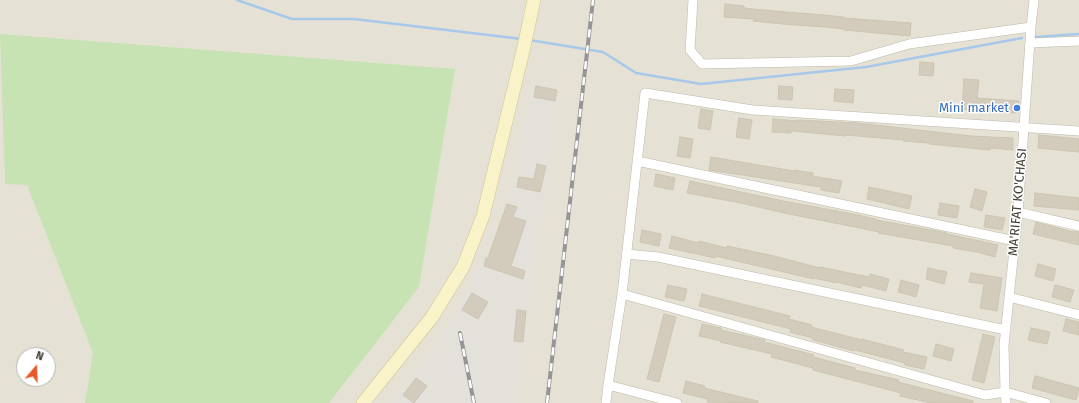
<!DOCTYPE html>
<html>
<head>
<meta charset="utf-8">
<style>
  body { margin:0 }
  #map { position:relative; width:1079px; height:403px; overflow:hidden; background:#f2f0e7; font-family:"Fira Sans",sans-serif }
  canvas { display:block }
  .north { position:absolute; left:16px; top:347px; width:40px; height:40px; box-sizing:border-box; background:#fff; border:1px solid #b4b3af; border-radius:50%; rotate:19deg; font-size:11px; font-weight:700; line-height:16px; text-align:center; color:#444036 }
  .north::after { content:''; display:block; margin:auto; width:14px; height:18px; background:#e85727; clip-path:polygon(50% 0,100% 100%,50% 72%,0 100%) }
</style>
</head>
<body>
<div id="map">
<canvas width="1079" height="403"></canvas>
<div class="north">N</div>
</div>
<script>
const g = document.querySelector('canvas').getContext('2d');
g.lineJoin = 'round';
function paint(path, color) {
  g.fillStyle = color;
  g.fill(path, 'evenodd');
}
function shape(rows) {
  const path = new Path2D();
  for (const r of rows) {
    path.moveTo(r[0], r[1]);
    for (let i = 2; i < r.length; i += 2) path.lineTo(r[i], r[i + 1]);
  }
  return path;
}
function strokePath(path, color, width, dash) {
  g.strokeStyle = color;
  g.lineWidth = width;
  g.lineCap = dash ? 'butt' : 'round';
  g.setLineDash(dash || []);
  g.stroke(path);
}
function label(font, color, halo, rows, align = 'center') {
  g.font = font + ' "Fira Sans",sans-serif';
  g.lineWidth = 3;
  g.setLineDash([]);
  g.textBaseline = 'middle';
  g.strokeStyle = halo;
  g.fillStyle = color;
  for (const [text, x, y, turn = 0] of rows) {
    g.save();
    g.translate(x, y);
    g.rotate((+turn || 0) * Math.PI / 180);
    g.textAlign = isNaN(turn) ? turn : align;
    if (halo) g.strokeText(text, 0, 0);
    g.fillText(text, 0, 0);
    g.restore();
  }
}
paint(shape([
  [0,0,1079,0,1079,403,0,403],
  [24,355,48,355,48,379,24,379]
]), '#e5e2d5');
paint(shape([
  [533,83,559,89,516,403,390,403,441,339,507,214]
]), '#e4e1db');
paint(shape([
  [0,34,455,69,419,287,329,403,85,403,93,353,27,185,5,184]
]), '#c8e3b3');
strokePath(shape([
  [237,0,292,19,354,19,522,39],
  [1036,37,1079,34],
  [529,40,603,52,636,73,701,84,866,67,1022,38]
]), '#a8c8ea', 2.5);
const building = shape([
  [725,4,744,6,744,8,774,11,824,15,844,17,844,18,911,23,910,36,844,30,844,29,824,27,783,24,753,21,754,19,724,17,725,4],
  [920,62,934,63,933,76,919,75,920,62],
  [964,79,979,80,977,98,1019,101,1018,113,962,109,964,79],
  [536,86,557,90,555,101,534,97,536,86],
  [779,86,793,87,792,100,778,99,779,86],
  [835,89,854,90,853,103,834,101,835,89],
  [701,109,713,111,710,130,698,128,701,109],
  [739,118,752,120,749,139,736,137,739,118],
  [773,119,798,121,798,120,858,123,971,136,1013,138,1013,150,991,148,990,150,929,144,929,143,903,141,904,140,846,135,846,136,791,131,791,133,772,132,773,119],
  [1039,135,1079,139,1079,152,1038,148,1039,135],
  [680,137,693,139,690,158,677,156,680,137],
  [711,157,794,171,794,170,813,173,813,176,842,181,839,193,821,190,821,187,709,170,711,157],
  [537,164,546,166,540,192,517,187,519,177,534,179,537,164],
  [656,174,675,178,673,190,654,186,656,174],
  [690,181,783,201,853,214,876,219,876,220,942,232,947,233,947,234,998,245,995,257,977,252,953,248,953,246,878,233,879,232,855,227,784,213,741,203,687,193,690,181],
  [869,187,912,196,909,209,867,199,869,187],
  [975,189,987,192,982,211,970,207,975,189],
  [1035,193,1079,198,1079,210,1034,206,1035,193],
  [940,203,959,206,957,218,938,215,940,203],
  [507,204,517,207,513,217,526,221,511,266,525,271,523,279,484,266,486,258,488,258,507,204],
  [986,215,1005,218,1002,230,984,227,986,215],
  [1036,222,1073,232,1073,231,1079,232,1079,245,1033,234,1036,222],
  [642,230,661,234,659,246,640,242,642,230],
  [672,236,699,243,699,241,727,248,727,246,774,256,820,268,820,267,869,277,870,274,889,279,886,291,862,285,861,288,836,282,836,283,814,278,814,279,715,256,715,258,669,248,672,236],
  [1038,264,1056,269,1053,281,1035,276,1038,264],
  [928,268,947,272,944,284,926,279,928,268],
  [971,273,1002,278,997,311,980,308,984,284,969,282,971,273],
  [901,280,919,285,916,297,898,292,901,280],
  [668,285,687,289,684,301,665,297,668,285],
  [1055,285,1074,290,1070,302,1052,297,1055,285],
  [472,293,488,302,478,319,462,310,472,293],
  [702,294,790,316,789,319,812,325,811,327,862,340,862,339,881,344,904,350,903,352,927,357,924,369,905,365,905,363,882,357,855,350,854,351,813,340,813,338,790,332,791,329,699,306,702,294],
  [517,310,526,311,523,342,514,341,517,310],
  [664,314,676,317,659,382,647,379,664,314],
  [1066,319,1079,322,1079,335,1063,331,1066,319],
  [702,324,721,328,721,330,765,340,764,342,814,355,813,357,855,368,855,370,899,380,898,382,973,401,973,403,931,403,900,396,901,393,813,370,813,368,771,357,772,354,720,342,721,341,699,336,702,324],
  [1031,328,1050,332,1047,344,1028,340,1031,328],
  [983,334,995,337,984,383,972,380,983,334],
  [936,344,954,349,951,361,933,356,936,344],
  [1035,376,1079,388,1076,400,1032,388,1035,376],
  [416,378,427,386,414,403,403,395,416,378],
  [686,381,705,386,704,388,758,401,758,403,707,402,708,399,683,393,686,381]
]);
paint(building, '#d3ccbd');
strokePath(building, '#cdc5b1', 1);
const minor = shape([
  [693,0,690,50,702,64,851,61,909,44,1031,27],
  [1030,43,1079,41],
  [637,161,1015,241],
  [1018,212,1079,226],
  [626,254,658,257,1006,330],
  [622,294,985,395,1005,392,1046,403],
  [1009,297,1079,315],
  [608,385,677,403],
  [606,403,608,385,622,294,645,93,753,110,1079,131],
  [1006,403,1005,392,1004,345,1018,212,1031,27,1034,0]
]);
const secondary = shape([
  [363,403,432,317,463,267,483,216,523,51,534,0]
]);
strokePath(minor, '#bdb8aa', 10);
strokePath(secondary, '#cec599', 14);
strokePath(minor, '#fff', 9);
strokePath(secondary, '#faf3c9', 13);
const rail = shape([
  [460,333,474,403],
  [547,403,593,0]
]);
strokePath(rail, '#959595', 4);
strokePath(rail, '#fff', 2.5, [8]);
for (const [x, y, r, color] of [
  [1017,108,4,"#3f7fe0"]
]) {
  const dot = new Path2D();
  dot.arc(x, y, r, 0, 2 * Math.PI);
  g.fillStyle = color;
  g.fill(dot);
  strokePath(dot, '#fff', 1.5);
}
label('13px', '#366cbe', '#fff', [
  ["Mini market",1009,108]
], 'right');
label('13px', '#444036', '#fff', [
  ["MA'RIFAT KO'CHASI",1018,202,-85]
]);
</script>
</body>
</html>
